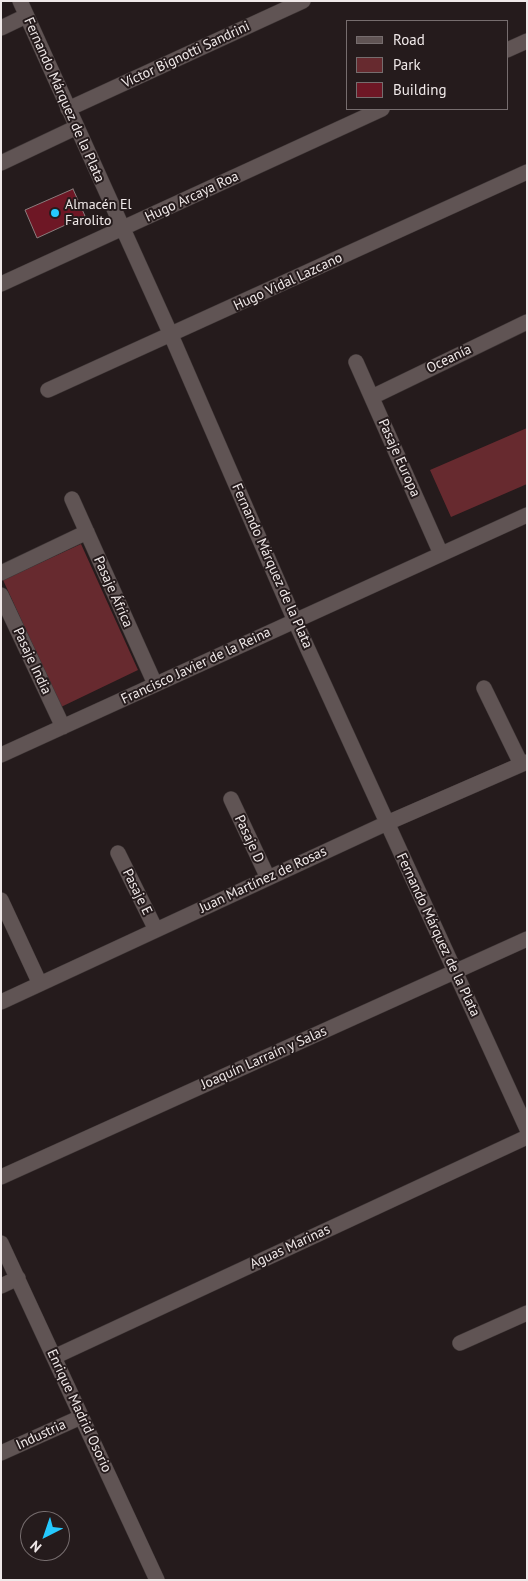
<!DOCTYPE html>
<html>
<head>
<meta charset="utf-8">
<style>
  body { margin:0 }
  #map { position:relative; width:528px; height:1581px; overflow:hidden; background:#251b1c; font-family:"PT Sans",sans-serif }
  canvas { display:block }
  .frame { position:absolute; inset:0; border:2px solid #f0e9e9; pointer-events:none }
  .legend { position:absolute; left:346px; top:20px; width:162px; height:90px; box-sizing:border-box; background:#251b1c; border:1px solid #766d6e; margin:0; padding:6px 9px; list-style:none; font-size:15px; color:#f0e9e9 }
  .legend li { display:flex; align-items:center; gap:10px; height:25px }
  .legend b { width:25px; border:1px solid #766d6e }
  .north { position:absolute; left:20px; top:1511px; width:50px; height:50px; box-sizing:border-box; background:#251b1c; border:1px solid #766d6e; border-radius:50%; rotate:221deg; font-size:14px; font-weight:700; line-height:20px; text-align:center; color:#f0e9e9 }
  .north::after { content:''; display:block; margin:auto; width:18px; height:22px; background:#25c9fe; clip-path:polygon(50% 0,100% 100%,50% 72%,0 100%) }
</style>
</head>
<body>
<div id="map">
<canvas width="528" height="1581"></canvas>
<div class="frame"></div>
<ul class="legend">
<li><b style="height:6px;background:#605454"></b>Road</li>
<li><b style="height:14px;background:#672a2f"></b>Park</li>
<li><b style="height:14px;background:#6e1725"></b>Building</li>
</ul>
<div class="north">N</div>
</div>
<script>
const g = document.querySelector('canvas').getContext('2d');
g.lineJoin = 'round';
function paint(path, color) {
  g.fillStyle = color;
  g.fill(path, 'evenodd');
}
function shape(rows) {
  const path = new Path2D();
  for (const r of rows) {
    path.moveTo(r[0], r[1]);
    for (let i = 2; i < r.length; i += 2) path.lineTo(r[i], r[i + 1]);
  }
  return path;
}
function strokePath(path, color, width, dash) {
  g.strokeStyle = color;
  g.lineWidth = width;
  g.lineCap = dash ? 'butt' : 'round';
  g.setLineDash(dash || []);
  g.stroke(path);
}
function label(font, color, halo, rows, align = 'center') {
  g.font = font + ' "PT Sans",sans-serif';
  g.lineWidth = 4;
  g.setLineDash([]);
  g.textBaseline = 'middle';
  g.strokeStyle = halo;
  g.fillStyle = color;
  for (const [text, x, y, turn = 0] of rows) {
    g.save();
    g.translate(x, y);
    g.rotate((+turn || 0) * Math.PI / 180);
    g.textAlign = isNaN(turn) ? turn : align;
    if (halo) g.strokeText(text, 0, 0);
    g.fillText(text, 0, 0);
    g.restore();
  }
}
paint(shape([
  [527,428,527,484,451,517,430,470],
  [81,544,138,670,61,707,3,580]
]), '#672a2f');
const building = shape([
  [73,189,85,216,37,238,25,210,73,189]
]);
paint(building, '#6e1725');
strokePath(building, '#8a7d7d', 1);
const minor = shape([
  [20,1,171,335,295,621,527,1129],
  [1,28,26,16],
  [507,50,527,41],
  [68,109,303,1],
  [1,163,77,127],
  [1,284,382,109],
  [356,362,441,554],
  [48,390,527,172],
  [372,397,527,322],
  [72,499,155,684],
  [1,573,87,532],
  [1,595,63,727],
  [484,688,521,764],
  [1,755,527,515],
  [231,799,268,878],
  [118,853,156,930],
  [1,900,40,984],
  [1,1002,387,823,527,762],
  [1,1177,527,939],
  [1,1243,157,1580],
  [1,1286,18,1278],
  [460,1343,527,1313],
  [54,1357,527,1137],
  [1,1453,81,1417]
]);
strokePath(minor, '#403838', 16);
strokePath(minor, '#605454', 15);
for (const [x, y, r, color] of [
  [55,213,5,"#25c9fe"]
]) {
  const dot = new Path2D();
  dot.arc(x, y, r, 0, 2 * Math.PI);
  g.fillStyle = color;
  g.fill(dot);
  strokePath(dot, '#251b1c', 2);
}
label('14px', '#f0e9e9', '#251b1c', [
  ["Víctor Bignotti Sandrini",186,55,-25],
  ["Fernando Márquez de la Plata",64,100,66],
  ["Hugo Arcaya Roa",192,197,-25],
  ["Hugo Vidal Lazcano",288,282,-25],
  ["Oceanía",449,359,-26],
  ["Pasaje Europa",399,458,66],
  ["Fernando Márquez de la Plata",272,566,66],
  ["Pasaje África",113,592,66],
  ["Pasaje India",32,661,65],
  ["Francisco Javier de la Reina",196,666,-25],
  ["Pasaje D",249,839,65],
  ["Juan Martínez de Rosas",263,880,-25],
  ["Pasaje E",137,892,64],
  ["Fernando Márquez de la Plata",438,935,65],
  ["Joaquín Larraín y Salas",264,1058,-24],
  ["Aguas Marinas",290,1247,-25],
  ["Enrique Madrid Osorio",79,1411,65],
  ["Industria",41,1435,-25]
]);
label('14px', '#f0e9e9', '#251b1c', [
  ["Almacén El",65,205],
  ["Farolito",65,221]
], 'left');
</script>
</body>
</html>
